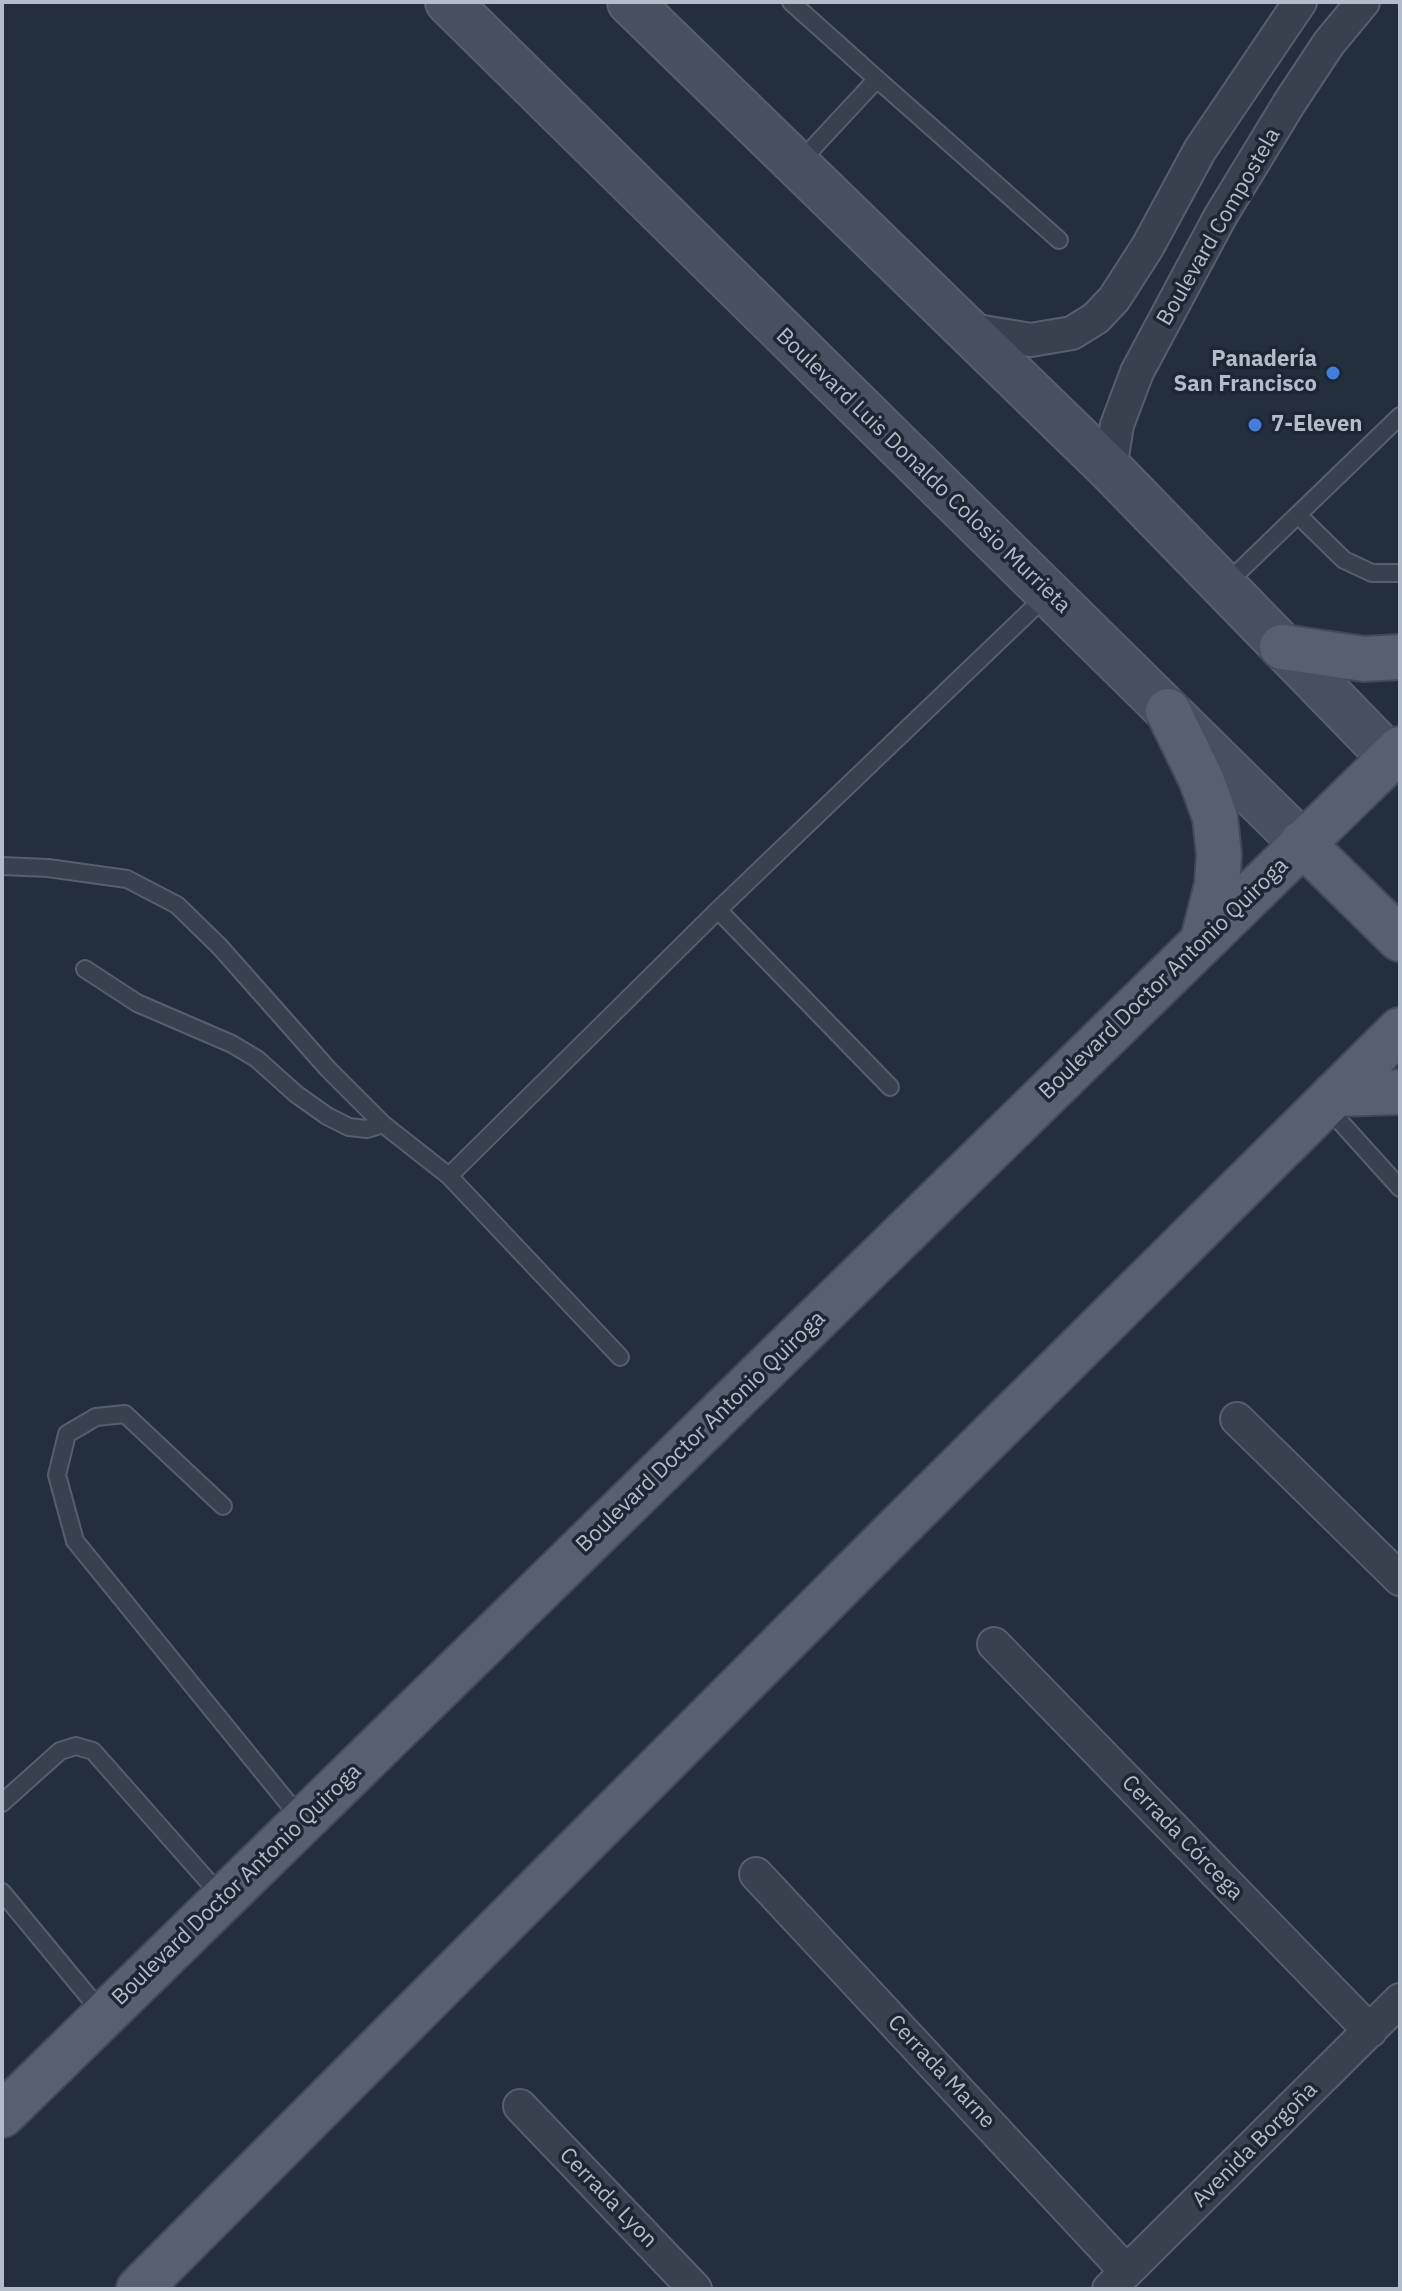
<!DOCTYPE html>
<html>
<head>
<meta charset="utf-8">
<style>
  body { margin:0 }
  #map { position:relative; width:1402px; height:2291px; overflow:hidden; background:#242f3e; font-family:"IBM Plex Sans",sans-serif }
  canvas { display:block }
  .frame { position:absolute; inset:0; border:4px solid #b4bcc9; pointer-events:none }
</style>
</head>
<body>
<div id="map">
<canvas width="1402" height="2291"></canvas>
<div class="frame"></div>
</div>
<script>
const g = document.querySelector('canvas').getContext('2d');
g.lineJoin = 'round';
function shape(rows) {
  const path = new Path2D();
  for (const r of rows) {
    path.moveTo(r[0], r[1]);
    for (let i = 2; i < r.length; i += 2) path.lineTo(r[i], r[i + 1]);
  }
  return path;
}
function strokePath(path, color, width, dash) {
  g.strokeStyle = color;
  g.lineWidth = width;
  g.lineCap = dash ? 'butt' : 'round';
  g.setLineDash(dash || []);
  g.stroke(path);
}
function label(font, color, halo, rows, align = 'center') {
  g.font = font + ' "IBM Plex Sans",sans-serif';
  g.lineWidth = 7;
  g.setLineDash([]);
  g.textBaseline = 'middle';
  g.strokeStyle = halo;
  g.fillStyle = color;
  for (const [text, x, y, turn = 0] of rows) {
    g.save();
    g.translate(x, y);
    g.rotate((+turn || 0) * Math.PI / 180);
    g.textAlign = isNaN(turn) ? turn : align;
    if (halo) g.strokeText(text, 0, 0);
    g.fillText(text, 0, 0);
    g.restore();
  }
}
const service = shape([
  [791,2,877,79],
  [798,164,877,79,1059,240],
  [1298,515,1344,560,1372,573,1400,573],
  [1226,584,1400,416],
  [2,866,48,868,127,879,177,905,220,947,328,1069,383,1124,449,1176,718,910,1048,594],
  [718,910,890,1087],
  [85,969,137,1003,232,1044,257,1059,296,1094,327,1116,349,1127,367,1129,383,1124],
  [1326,1106,1400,1188],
  [449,1176,620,1357],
  [223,1506,125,1414,96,1417,67,1434,57,1475,75,1541,301,1819],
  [2,1803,60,1751,76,1746,93,1751,222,1897],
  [2,1892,103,2014]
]);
const minor = shape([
  [965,329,1031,340,1072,333,1096,318,1114,299,1148,246,1200,150,1300,2],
  [1110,469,1117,425,1137,372,1220,217,1290,102,1329,43,1363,2],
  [1237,1419,1400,1579],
  [994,1644,1370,2031],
  [756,1874,1126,2271],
  [520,2106,695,2289],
  [1109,2289,1400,2000]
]);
const secondary = shape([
  [448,2,1302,843],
  [630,2,1110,469,1391,758]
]);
const primary = shape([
  [1282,647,1364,659,1400,657],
  [1168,711,1201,779,1215,817,1219,855,1217,885,1203,940],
  [1302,843,1400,939],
  [1335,1094,1400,1092],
  [2,2115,1400,749],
  [139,2289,897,1529,1400,1030]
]);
strokePath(service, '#565f6c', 20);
strokePath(minor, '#565f6c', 36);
strokePath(secondary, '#565f6c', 48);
strokePath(primary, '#414a57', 48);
strokePath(service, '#38414e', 16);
strokePath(minor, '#38414e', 32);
strokePath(secondary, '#465061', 44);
strokePath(primary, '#56606e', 44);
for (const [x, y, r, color] of [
  [1333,373,8,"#3f7fe0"],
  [1255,425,8,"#3f7fe0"]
]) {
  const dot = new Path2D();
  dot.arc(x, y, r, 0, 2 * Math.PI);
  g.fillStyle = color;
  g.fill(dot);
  strokePath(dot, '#1d2633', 3);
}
label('22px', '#b4bcc9', '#1d2633', [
  ["Boulevard Compostela",1219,227,-60],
  ["Boulevard Luis Donaldo Colosio Murrieta",923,471,44],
  ["Boulevard Doctor Antonio Quiroga",1164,979,-44],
  ["Boulevard Doctor Antonio Quiroga",701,1432,-44],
  ["Cerrada Córcega",1182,1838,46],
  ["Boulevard Doctor Antonio Quiroga",237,1885,-44],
  ["Cerrada Marne",941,2072,47],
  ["Avenida Borgoña",1255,2145,-45],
  ["Cerrada Lyon",608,2198,46]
]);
label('bold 22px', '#b4bcc9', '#1d2633', [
  ["Panadería",1317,360],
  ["San Francisco",1317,385],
  ["7-Eleven",1271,425,"left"]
], 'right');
</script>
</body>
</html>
